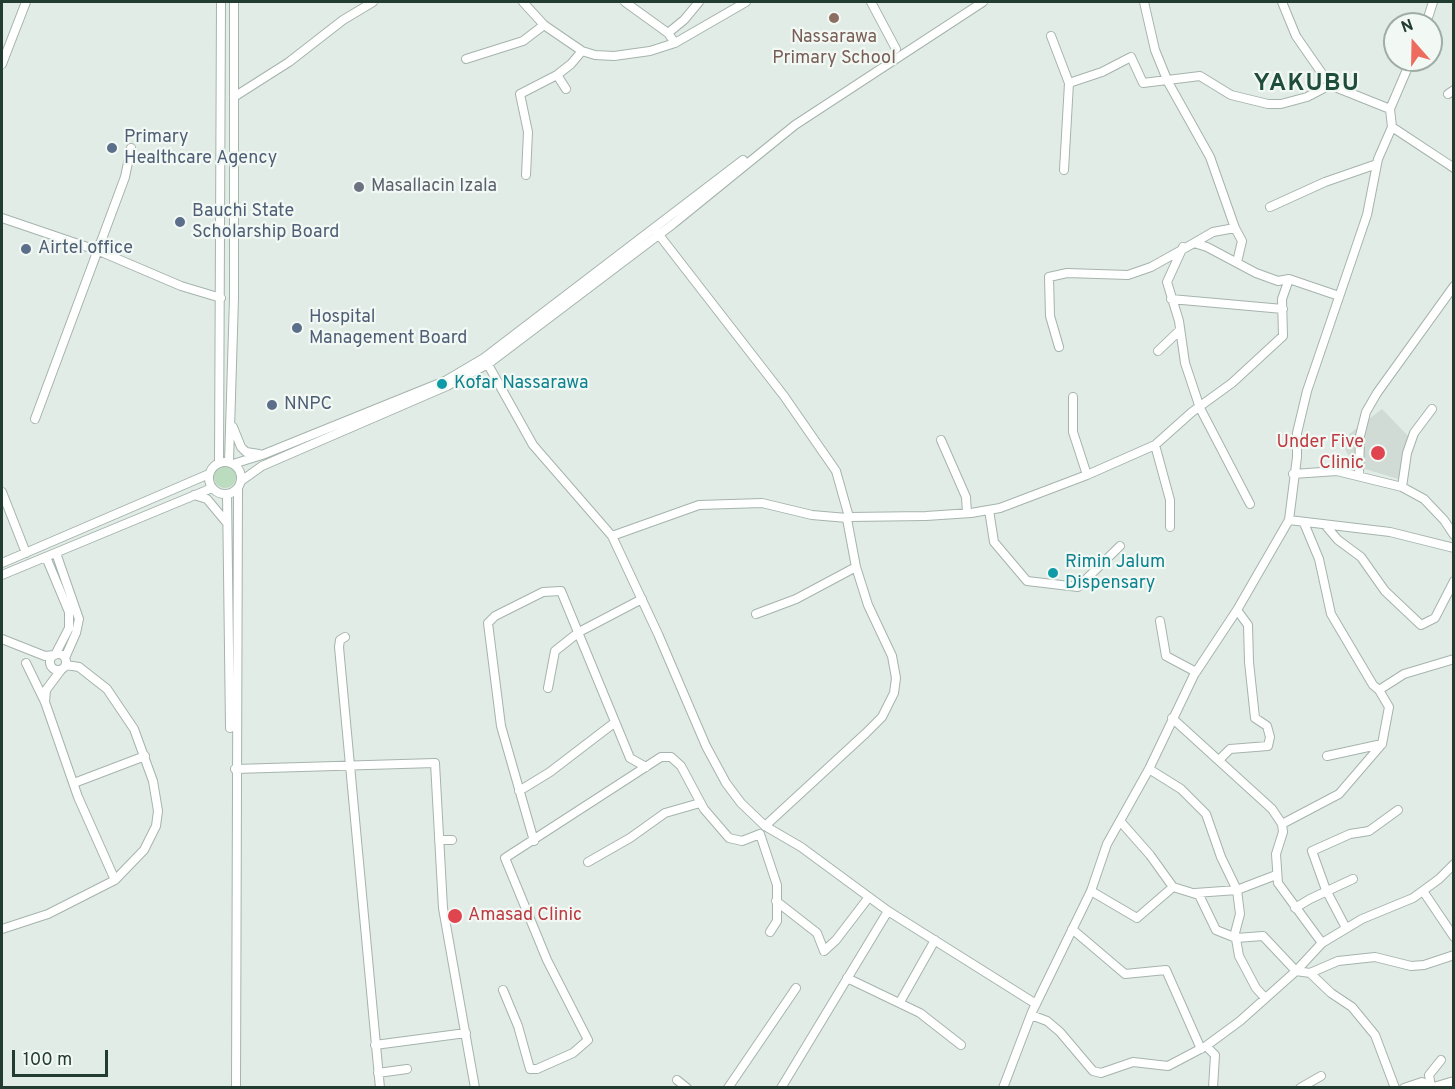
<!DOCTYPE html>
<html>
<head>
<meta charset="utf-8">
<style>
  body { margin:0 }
  #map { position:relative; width:1455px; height:1089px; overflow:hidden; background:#e2ece6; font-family:Overpass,sans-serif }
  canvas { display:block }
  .frame { position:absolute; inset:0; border:3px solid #233c31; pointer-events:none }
  .north { position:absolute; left:1383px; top:12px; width:60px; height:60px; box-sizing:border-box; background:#f2f8f4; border:2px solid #9fada6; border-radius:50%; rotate:340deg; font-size:16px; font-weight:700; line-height:24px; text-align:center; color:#233c31 }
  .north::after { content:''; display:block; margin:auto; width:21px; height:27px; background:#ed6c5f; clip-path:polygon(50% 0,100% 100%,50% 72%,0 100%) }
  .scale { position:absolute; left:12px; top:1050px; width:96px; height:27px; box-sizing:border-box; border:3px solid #233c31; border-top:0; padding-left:8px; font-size:18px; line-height:21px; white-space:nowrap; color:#233c31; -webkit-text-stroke:4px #f2f8f4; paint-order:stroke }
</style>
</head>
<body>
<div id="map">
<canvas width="1455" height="1089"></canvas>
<div class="frame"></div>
<div class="north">N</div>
<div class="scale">100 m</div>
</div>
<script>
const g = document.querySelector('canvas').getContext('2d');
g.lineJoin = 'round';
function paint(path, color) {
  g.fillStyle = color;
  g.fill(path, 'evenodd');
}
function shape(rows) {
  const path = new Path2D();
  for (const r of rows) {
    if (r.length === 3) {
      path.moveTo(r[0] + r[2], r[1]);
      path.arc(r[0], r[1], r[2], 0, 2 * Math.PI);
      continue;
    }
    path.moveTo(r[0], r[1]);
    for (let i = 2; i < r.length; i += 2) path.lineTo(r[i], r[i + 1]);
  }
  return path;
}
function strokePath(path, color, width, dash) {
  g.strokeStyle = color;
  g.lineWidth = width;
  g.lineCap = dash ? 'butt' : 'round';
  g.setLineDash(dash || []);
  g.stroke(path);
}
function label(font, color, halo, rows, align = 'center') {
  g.font = font + ' Overpass,sans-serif';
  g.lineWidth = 4.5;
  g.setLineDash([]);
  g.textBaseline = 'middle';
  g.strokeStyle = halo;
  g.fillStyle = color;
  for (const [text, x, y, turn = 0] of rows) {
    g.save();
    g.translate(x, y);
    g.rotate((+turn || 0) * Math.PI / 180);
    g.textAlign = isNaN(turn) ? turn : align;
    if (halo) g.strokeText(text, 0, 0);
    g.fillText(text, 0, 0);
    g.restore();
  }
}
paint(shape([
  [1382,409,1411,439,1405,481,1355,466,1340,441]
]), '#d0dbd5');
paint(shape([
  [225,477,11]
]), '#bcdcbf');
const minor = shape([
  [523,2,544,25,582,51,595,55,614,56,650,51,675,43,746,2],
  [625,2,668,33,675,43],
  [871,2,896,49],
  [1144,2,1155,50,1168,82,1210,157,1235,228,1213,232,1194,243],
  [1282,2,1296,36,1330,85,1390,109],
  [1426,24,1433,2],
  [668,33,684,20,699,2],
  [1051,36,1069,83,1102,72,1131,57,1143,83,1200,76,1231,95,1268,104,1281,104,1307,97,1330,85],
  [466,59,523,41,544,25],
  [2,64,26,2],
  [557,75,566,89],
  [1448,94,1454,90],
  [234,97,289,62,343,20,373,2],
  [1392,127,1454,168],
  [1064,170,1069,83],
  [526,175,528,132,520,94,557,75,571,64,582,51],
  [1270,207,1325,182,1377,164],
  [2,218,99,251,181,286,221,298],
  [1235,228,1242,241,1237,262],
  [656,231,784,396,836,471,849,517],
  [1183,247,1167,282,1179,321,1185,363,1200,408,1250,504],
  [1171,299,1283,309],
  [1059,347,1050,316,1049,277,1067,273,1128,275,1151,267,1194,243,1207,247,1256,273,1278,281,1289,279,1339,296],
  [1158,351,1180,330],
  [486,361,533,445,612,536,658,634,706,746,726,783,741,803,765,826,801,847,888,911,1036,1004],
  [1073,397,1073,432,1087,475],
  [35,419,125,177,131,148],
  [233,427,241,447,246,452,259,454],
  [941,440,966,497,967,513],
  [1155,445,1170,500,1170,527],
  [225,478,16],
  [229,462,234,298,234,2],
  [219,463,221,2],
  [233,464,262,455,445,381,484,358,743,160],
  [1293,474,1337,471,1402,487,1424,499,1444,520,1454,535],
  [1359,476,1360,436,1366,412,1377,393,1454,286],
  [241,481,262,466,447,386,488,364,673,224,795,125,983,2],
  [1402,487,1407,453,1414,433,1432,409],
  [2,492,26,553],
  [227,494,230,728],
  [194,495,207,499,227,523],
  [989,510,994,542,1027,581,1078,587,1120,546],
  [1289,520,1390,532,1454,548],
  [1304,523,1319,559,1331,614,1373,685,1379,690,1404,674,1454,659],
  [1326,526,1338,540,1361,557,1385,591,1421,625,1435,618,1454,581],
  [612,536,699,505,762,503,812,515,847,518],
  [56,553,79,619,76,633,65,658],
  [46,557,69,612,69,628,55,655],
  [2,563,209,474],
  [2,575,212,488],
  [756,614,796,599,856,567,847,519,849,517,926,516,971,513,1000,508,1087,475,1155,445,1192,412,1232,383,1283,336,1282,299,1289,279],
  [1160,621,1166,656,1196,672],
  [345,637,340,640,339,647,380,1088],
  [2,639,45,656,54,655],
  [58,662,8],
  [26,663,45,702,78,797,115,880],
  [548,688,555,651,579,632,642,599],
  [1379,690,1389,707,1382,744],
  [45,702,46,690,61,670],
  [1172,718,1272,809,1282,824,1283,832,1276,854,1278,883,1322,943],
  [1219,760,1230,749,1268,746,1270,737,1267,726,1255,718,1249,662,1248,625,1237,610],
  [235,769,435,763,443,908,475,1088],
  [1149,769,1181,789,1206,814,1221,857,1237,890,1240,914,1235,933,1239,956,1256,988,1265,998],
  [74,783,145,756],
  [519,791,550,772,614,723],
  [1120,821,1150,855,1173,887],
  [1282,824,1339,794,1382,744,1327,756],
  [765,826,866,733,882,717,894,693,896,678,892,656,868,605,856,567],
  [439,840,452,840],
  [534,841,501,726,488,623,495,616,543,592,561,591,630,758,646,767],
  [588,862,630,838,665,813,700,803],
  [1091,891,1137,918,1173,887,1199,895,1216,930,1236,938,1263,936,1296,971,1310,973,1338,961,1375,957,1411,966,1424,965,1454,955],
  [1423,891,1454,937],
  [1195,893,1237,890,1276,875],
  [776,901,817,933,824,951,836,940,869,897],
  [1295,908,1310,899,1353,879],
  [1346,928,1326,890,1312,851,1350,834,1369,831,1398,810],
  [2,929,48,914,115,880,144,850,156,826,158,811,153,781,134,729,107,689,79,667,66,665],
  [1072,929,1125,974,1166,970,1201,1049],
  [1310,973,1331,993,1352,1007,1375,1035,1395,1088],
  [847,978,920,1013,961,1045],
  [503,990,518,1026,530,1069,537,1069,573,1053,588,1040,547,960,505,858,661,757,671,757,681,766,704,809,729,838,742,841,760,834,777,885,777,921,770,932],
  [900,1002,935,940],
  [1031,1015,1047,1021,1060,1032,1093,1071,1101,1073,1133,1062,1168,1066,1206,1046,1240,1021,1296,971,1322,943,1362,919,1413,898,1439,879,1454,864],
  [375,1045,466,1033],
  [1206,1046,1215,1055,1213,1088],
  [378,1073,407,1069],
  [677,1080,687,1088],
  [236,1088,238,488],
  [728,1088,796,988],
  [781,1088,888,911],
  [1003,1088,1032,1012,1091,891,1107,844,1149,769,1194,675,1237,610,1289,520,1297,457,1297,433,1307,391,1367,215,1378,159,1392,127,1390,109,1411,60],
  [1300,1088,1321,1076],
  [1404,1088,1422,1082,1431,1087,1429,1075,1441,1060],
  [1430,1088,1454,1081]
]);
strokePath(minor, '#a5b4ac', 10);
strokePath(minor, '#fff', 8);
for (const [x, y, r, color] of [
  [834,18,6,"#8d6e63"],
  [112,148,6,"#5c6f8a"],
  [359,187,6,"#6b7280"],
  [180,222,6,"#5c6f8a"],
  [26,249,6,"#5c6f8a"],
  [297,328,6,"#5c6f8a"],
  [442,384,6,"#0f9aa8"],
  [272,405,6,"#5c6f8a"],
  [1378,453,8,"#e0444e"],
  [1053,573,6,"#0f9aa8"],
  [455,916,8,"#e0444e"]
]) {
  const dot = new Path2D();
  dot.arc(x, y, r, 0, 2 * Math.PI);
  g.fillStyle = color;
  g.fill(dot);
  strokePath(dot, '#f2f8f4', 2);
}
label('18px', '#785e54', '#f2f8f4', [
  ["Nassarawa",834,38],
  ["Primary School",834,59]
]);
label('18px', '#4e5e75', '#f2f8f4', [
  ["Primary",124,138],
  ["Healthcare Agency",124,159],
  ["Bauchi State",192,212],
  ["Scholarship Board",192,233],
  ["Airtel office",38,249],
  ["Hospital",309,318],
  ["Management Board",309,339],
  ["NNPC",284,405]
], 'left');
label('18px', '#5b616d', '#f2f8f4', [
  ["Masallacin Izala",371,187]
], 'left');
label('18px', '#0d838f', '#f2f8f4', [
  ["Kofar Nassarawa",454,384],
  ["Rimin Jalum",1065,563],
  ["Dispensary",1065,584]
], 'left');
label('18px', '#be3a42', '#f2f8f4', [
  ["Under Five",1364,443],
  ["Clinic",1364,464],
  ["Amasad Clinic",468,916,"left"]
], 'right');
g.letterSpacing = '1.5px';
label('bold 24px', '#1f4d3b', '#f2f8f4', [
  ["YAKUBU",1307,85]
]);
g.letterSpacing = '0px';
</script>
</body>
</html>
